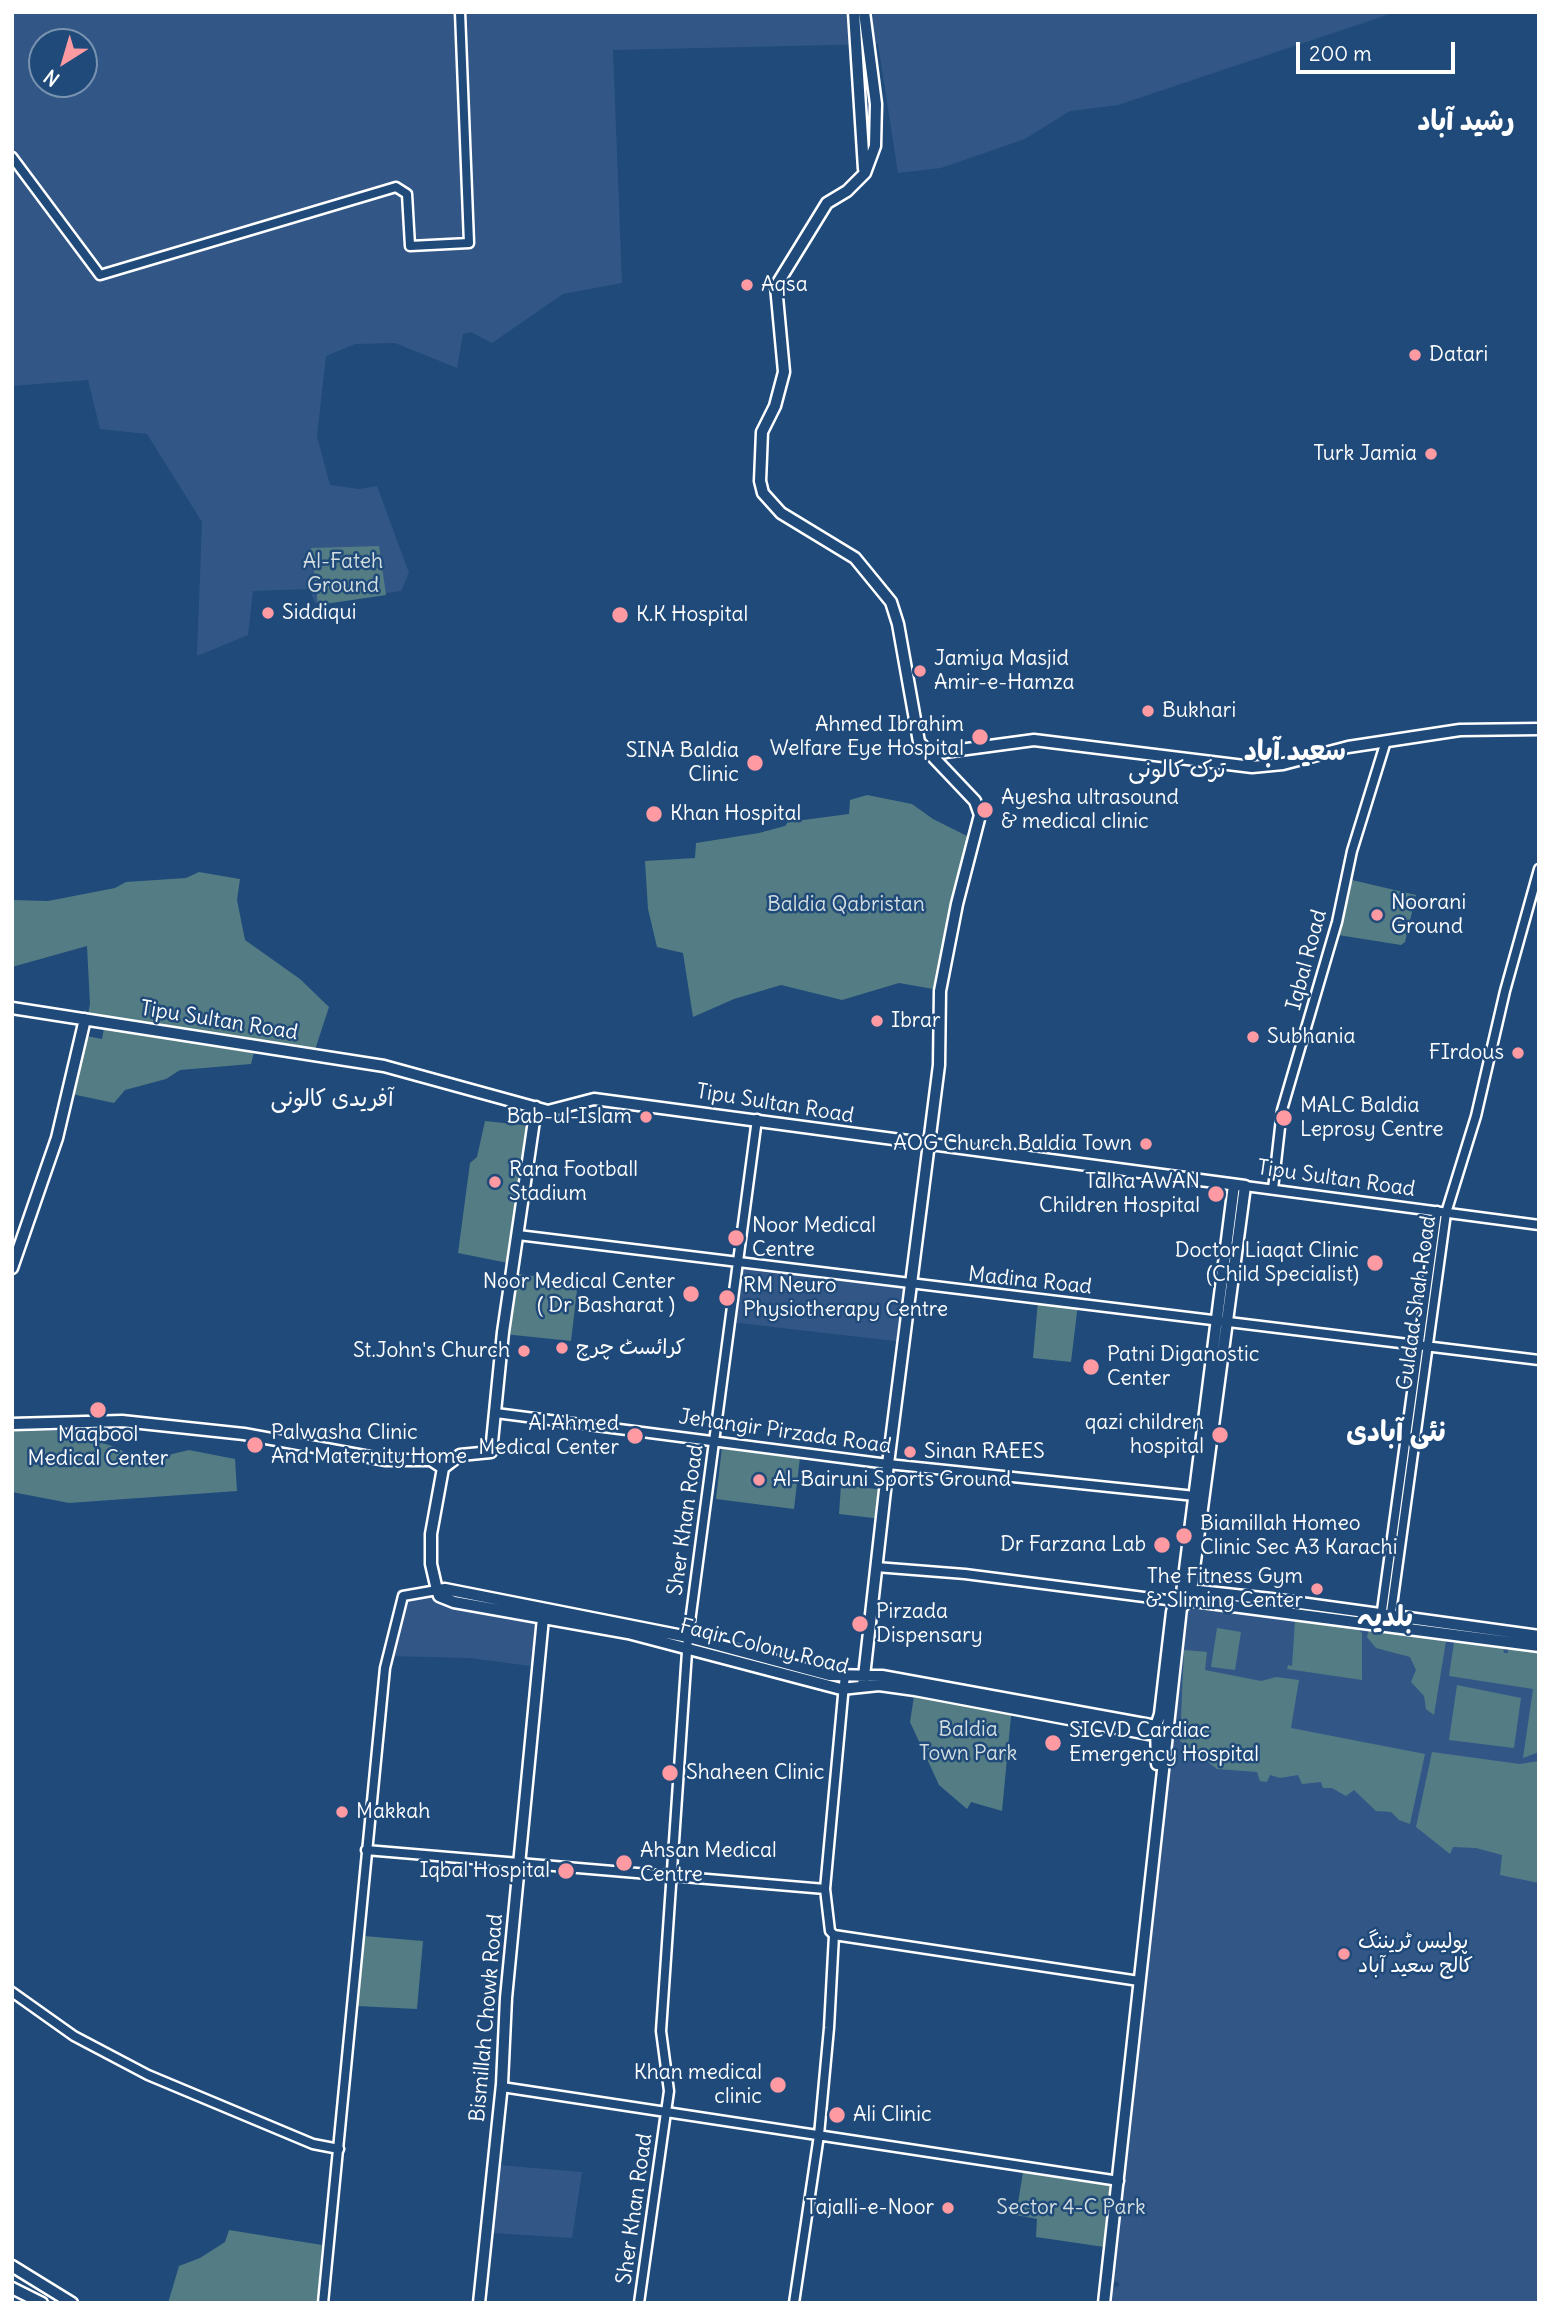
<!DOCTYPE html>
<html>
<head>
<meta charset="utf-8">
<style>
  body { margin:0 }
  #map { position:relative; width:1551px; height:2315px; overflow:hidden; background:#1f4a7a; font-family:Delius,sans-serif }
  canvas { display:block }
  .frame { position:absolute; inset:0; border:14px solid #fff; pointer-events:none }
  .north { position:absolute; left:28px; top:28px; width:70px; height:70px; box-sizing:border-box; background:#1f4a7a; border:2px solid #7992af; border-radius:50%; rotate:217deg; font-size:19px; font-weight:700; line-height:28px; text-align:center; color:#fff }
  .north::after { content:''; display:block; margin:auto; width:24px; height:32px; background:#ff9aa2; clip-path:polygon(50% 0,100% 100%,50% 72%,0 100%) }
  .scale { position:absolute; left:1296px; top:42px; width:159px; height:32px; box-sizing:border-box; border:4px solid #fff; border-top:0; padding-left:9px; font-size:21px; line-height:24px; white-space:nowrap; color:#fff; -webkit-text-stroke:5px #1f4a7a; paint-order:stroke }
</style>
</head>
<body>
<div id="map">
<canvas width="1551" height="2315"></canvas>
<div class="frame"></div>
<div class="north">N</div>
<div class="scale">200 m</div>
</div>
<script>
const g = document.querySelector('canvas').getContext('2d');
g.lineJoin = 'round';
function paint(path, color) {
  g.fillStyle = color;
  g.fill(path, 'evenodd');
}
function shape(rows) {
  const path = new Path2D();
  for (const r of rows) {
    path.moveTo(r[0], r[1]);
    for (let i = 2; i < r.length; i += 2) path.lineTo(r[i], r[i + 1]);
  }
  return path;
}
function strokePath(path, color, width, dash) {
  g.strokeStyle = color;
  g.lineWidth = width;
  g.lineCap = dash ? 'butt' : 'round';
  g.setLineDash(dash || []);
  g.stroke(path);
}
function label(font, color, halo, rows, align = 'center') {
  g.font = font + ' Delius,"Playpen Sans Arabic",sans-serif';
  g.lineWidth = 5;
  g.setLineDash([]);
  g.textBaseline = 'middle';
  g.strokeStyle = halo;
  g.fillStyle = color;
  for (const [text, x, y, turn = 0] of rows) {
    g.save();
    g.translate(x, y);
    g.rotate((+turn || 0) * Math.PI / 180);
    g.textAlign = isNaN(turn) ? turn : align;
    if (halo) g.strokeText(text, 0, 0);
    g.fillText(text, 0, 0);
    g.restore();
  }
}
paint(shape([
  [12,12,1396,12,1118,105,1070,111,1025,139,941,168,898,173,878,44,613,50,622,283,563,294,492,343,471,332,463,334,457,368,395,343,355,344,326,356,317,436,330,485,359,489,377,486,409,573,401,591,315,603,309,589,253,591,248,635,197,656,202,522,147,434,100,429,88,380,12,386],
  [42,42,84,42,84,84,42,84],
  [738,1264,912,1285,903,1342,730,1322],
  [403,1596,445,1599,543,1618,538,1667,470,1658,388,1656],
  [1192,1606,1539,1653,1539,2303,1109,2303,1111,2288,1119,2286,1119,2283,1112,2281,1188,1610],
  [498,2165,582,2172,572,2238,493,2233]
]), '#325787');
paint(shape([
  [379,546,386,595,318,605,311,548],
  [867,795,912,804,933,819,977,841,939,990,899,983,842,1000,781,985,734,999,693,1017,683,953,657,947,648,909,645,861,695,858,696,843,759,833,785,826,788,822,849,814,850,800],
  [199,872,240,879,237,900,245,940,300,979,329,1007,313,1056,255,1048,251,1064,180,1070,166,1079,125,1090,114,1103,67,1093,81,1035,102,1039,105,1023,87,1019,90,1004,87,946,12,967,12,900,48,901,115,888,126,882,186,878],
  [1352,880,1416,895,1405,942,1401,945,1338,935],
  [485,1121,532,1126,513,1264,458,1253,470,1163,477,1157],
  [512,1273,578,1282,571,1341,504,1334],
  [1038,1300,1078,1304,1071,1362,1033,1358],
  [14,1430,64,1431,112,1446,143,1461,189,1450,235,1459,237,1491,69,1503,12,1492],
  [722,1447,800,1457,794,1509,716,1499],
  [841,1485,885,1490,882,1519,839,1514],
  [1295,1620,1358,1629,1362,1633,1362,1680,1287,1669,1288,1665,1292,1666],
  [1217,1628,1241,1632,1235,1670,1211,1667],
  [1369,1630,1446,1641,1434,1715,1426,1709,1424,1696,1411,1682,1416,1670,1410,1657,1376,1648,1367,1637],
  [1454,1642,1503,1648,1504,1653,1508,1653,1508,1649,1539,1653,1539,1752,1523,1758,1533,1689,1449,1676],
  [1184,1650,1207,1652,1205,1670,1261,1681,1276,1677,1299,1680,1291,1728,1425,1754,1410,1824,1399,1820,1391,1812,1376,1811,1354,1790,1346,1796,1332,1788,1323,1788,1321,1782,1302,1784,1298,1775,1280,1778,1270,1775,1267,1782,1260,1781,1257,1772,1217,1769,1180,1741],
  [1457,1685,1521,1698,1514,1748,1449,1740],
  [915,1690,1012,1706,1002,1811,971,1802,967,1809,939,1785,910,1722],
  [1432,1752,1520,1764,1539,1761,1539,1883,1500,1875,1502,1855,1476,1848,1453,1847,1450,1854,1416,1827],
  [364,1936,423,1941,417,2009,357,2006],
  [1024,2166,1119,2181,1111,2248,1036,2237,1037,2219,1016,2215],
  [229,2230,322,2245,317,2303,168,2303,179,2266,200,2258,225,2242]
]), '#547c84');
const minor = shape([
  [12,157,100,275,396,187,407,194,410,246,469,243,460,12],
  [1245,1186,1539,1225],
  [1273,1189,1282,1110,1337,922,1352,851,1386,741],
  [518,1235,1539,1360],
  [496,1413,888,1464,1195,1496],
  [876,1567,965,1574,1175,1601],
  [1381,1618,1437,1211],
  [1390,1620,1446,1213,1476,1116,1505,991,1539,869],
  [366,1850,825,1889],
  [834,1935,1139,1981],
  [12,1992,74,2036,148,2075,313,2144,339,2149],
  [502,2087,1119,2181],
  [323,2303,385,1668,403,1596,437,1590],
  [639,2303,669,2091,661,2031,688,1637,757,1119],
  [794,2303,819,2135,829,2028,834,1935,830,1931,825,1889,845,1674]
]);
const major = shape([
  [854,12,864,169],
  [930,754,1034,740,1252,767,1283,764,1348,747,1460,730,1539,729],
  [12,1008,384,1066,548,1111,594,1099,1245,1186,1191,1591],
  [12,1268,57,1138,85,1019],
  [12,1424,122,1421,244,1434,386,1460,431,1460,443,1468,431,1534,431,1564,437,1590],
  [443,1468,460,1455,491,1452,503,1332,536,1107],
  [1182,1593,1234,1185],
  [863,1685,888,1464,939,1065,940,991,957,904,980,815,975,801,919,742,898,624,891,602,855,558,781,513,763,493,760,481,762,432,775,406,784,372,776,286,827,203,847,191,865,173,875,146,876,104,864,12],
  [1156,1726,882,1676,829,1675,688,1637,445,1589,437,1590,439,1596,454,1602,628,1633,841,1689,879,1685,915,1690,1148,1734,1159,1734,1167,1727],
  [1157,1764,1156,1726,1160,1714,1172,1612,1175,1601,1182,1593,1199,1591,1271,1599,1539,1636],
  [12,2266,72,2303],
  [12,2288,42,2303],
  [479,2303,502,2084,506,1998,543,1618],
  [1104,2303,1181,1608,1188,1601,1194,1601,1539,1646]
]);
strokePath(minor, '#fff', 13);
strokePath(major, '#fff', 15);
strokePath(minor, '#1f4a7a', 8);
strokePath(major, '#1f4a7a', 10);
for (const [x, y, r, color] of [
  [747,285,7,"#ff9aa2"],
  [1415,355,7,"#ff9aa2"],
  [1431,454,7,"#ff9aa2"],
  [268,613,7,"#ff9aa2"],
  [620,615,9,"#ff9aa2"],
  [920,671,7,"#ff9aa2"],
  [1148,711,7,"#ff9aa2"],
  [980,737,9,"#ff9aa2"],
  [755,763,9,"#ff9aa2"],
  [985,810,9,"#ff9aa2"],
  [654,814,9,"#ff9aa2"],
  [1377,915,7,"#ff9aa2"],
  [877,1021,7,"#ff9aa2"],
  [1253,1037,7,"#ff9aa2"],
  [1518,1053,7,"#ff9aa2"],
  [646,1117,7,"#ff9aa2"],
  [1284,1118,9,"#ff9aa2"],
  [1146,1144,7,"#ff9aa2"],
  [495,1182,7,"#ff9aa2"],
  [1216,1194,9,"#ff9aa2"],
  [736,1238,9,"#ff9aa2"],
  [1375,1263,9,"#ff9aa2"],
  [691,1294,9,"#ff9aa2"],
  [727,1298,9,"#ff9aa2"],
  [562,1348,7,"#ff9aa2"],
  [524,1351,7,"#ff9aa2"],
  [1091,1367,9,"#ff9aa2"],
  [98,1410,9,"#ff9aa2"],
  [1220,1435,9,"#ff9aa2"],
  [635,1436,9,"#ff9aa2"],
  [255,1445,9,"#ff9aa2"],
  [910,1452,7,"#ff9aa2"],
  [759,1480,7,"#ff9aa2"],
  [1184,1536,9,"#ff9aa2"],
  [1162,1545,9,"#ff9aa2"],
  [1317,1589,7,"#ff9aa2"],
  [860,1624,9,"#ff9aa2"],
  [1053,1743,9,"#ff9aa2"],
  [670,1773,9,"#ff9aa2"],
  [342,1812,7,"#ff9aa2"],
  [624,1863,9,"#ff9aa2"],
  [566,1871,9,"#ff9aa2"],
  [1344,1954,7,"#ff9aa2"],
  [778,2085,9,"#ff9aa2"],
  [837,2115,9,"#ff9aa2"],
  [948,2208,7,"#ff9aa2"]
]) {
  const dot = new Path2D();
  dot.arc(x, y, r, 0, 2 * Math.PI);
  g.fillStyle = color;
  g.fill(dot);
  strokePath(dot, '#1f4a7a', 2.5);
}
label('21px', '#fff', '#1f4a7a', [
  ["Aqsa",761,285],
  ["Datari",1429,355],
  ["Turk Jamia",1417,454,"right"],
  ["Siddiqui",282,613],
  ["K.K Hospital",636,615],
  ["Jamiya Masjid",934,659],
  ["Amir-e-Hamza",934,683],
  ["Bukhari",1162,711],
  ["Ahmed Ibrahim",964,725,"right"],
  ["Welfare Eye Hospital",964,749,"right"],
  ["SINA Baldia",739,751,"right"],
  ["Clinic",739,775,"right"],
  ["Ayesha ultrasound",1001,798],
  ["& medical clinic",1001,822],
  ["Khan Hospital",670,814],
  ["Noorani",1391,903],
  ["Ground",1391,927],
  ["Ibrar",891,1021],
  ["Subhania",1267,1037],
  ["FIrdous",1504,1053,"right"],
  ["MALC Baldia",1300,1106],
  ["Leprosy Centre",1300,1130],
  ["Bab-ul-Islam",632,1117,"right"],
  ["AOG Church Baldia Town",1132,1144,"right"],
  ["Rana Football",509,1170],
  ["Stadium",509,1194],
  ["Talha AWAN",1200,1182,"right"],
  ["Children Hospital",1200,1206,"right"],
  ["Noor Medical",752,1226],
  ["Centre",752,1250],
  ["Doctor Liaqat Clinic",1359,1251,"right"],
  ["(Child Specialist)",1359,1275,"right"],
  ["Noor Medical Center",675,1282,"right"],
  ["( Dr Basharat )",675,1306,"right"],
  ["RM Neuro",743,1286],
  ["Physiotherapy Centre",743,1310],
  ["کرائسٹ چرچ",576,1348],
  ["St.John's Church",510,1351,"right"],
  ["Patni Diganostic",1107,1355],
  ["Center",1107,1379],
  ["qazi children",1204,1423,"right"],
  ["hospital",1204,1447,"right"],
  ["Al Ahmed",619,1424,"right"],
  ["Medical Center",619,1448,"right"],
  ["Palwasha Clinic",271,1433],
  ["And Maternity Home",271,1457],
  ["Maqbool",98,1435,"center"],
  ["Medical Center",98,1459,"center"],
  ["Sinan RAEES",924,1452],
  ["Al-Bairuni Sports Ground",773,1480],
  ["Biamillah Homeo",1200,1524],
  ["Clinic Sec A3 Karachi",1200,1548],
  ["Dr Farzana Lab",1146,1545,"right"],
  ["The Fitness Gym",1303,1577,"right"],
  ["& Sliming Center",1303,1601,"right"],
  ["Pirzada",876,1612],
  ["Dispensary",876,1636],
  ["SICVD Cardiac",1069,1731],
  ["Emergency Hospital",1069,1755],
  ["Shaheen Clinic",686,1773],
  ["Makkah",356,1812],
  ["Ahsan Medical",640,1851],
  ["Centre",640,1875],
  ["Iqbal Hospital",550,1871,"right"],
  ["پولیس ٹریننگ",1358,1942],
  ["کالج سعید آباد",1358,1966],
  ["Khan medical",762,2073,"right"],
  ["clinic",762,2097,"right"],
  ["Ali Clinic",853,2115],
  ["Tajalli-e-Noor",934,2208,"right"]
], 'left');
label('21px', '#d4dee0', '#1f4a7a', [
  ["Al-Fateh",343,562],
  ["Ground",343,586],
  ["Baldia Qabristan",846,905],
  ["Baldia",968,1730],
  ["Town Park",968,1754],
  ["Sector 4-C Park",1071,2208]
]);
label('21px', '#fff', '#1f4a7a', [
  ["Iqbal Road",1307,960,-75],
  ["Tipu Sultan Road",219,1021,9],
  ["Tipu Sultan Road",775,1104,9],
  ["Tipu Sultan Road",1336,1179,8],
  ["Madina Road",1030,1281,6],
  ["Guldad Shah Road",1417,1303,-82],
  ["Jehangir Pirzada Road",785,1432,8],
  ["Sher Khan Road",686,1520,-82],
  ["Faqir Colony Road",764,1647,14],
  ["Bismillah Chowk Road",487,2018,-85],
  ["Sher Khan Road",635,2209,-82]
]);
label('23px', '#fff', '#1f4a7a', [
  ["ترک کالونی",1177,770],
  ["آفریدی کالونی",332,1099]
]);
label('bold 28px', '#fff', '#1f4a7a', [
  ["رشید آباد",1466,122],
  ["سعید آباد",1295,752],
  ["نئی آبادی",1396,1433],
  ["بلدیہ",1385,1618]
]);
</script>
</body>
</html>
